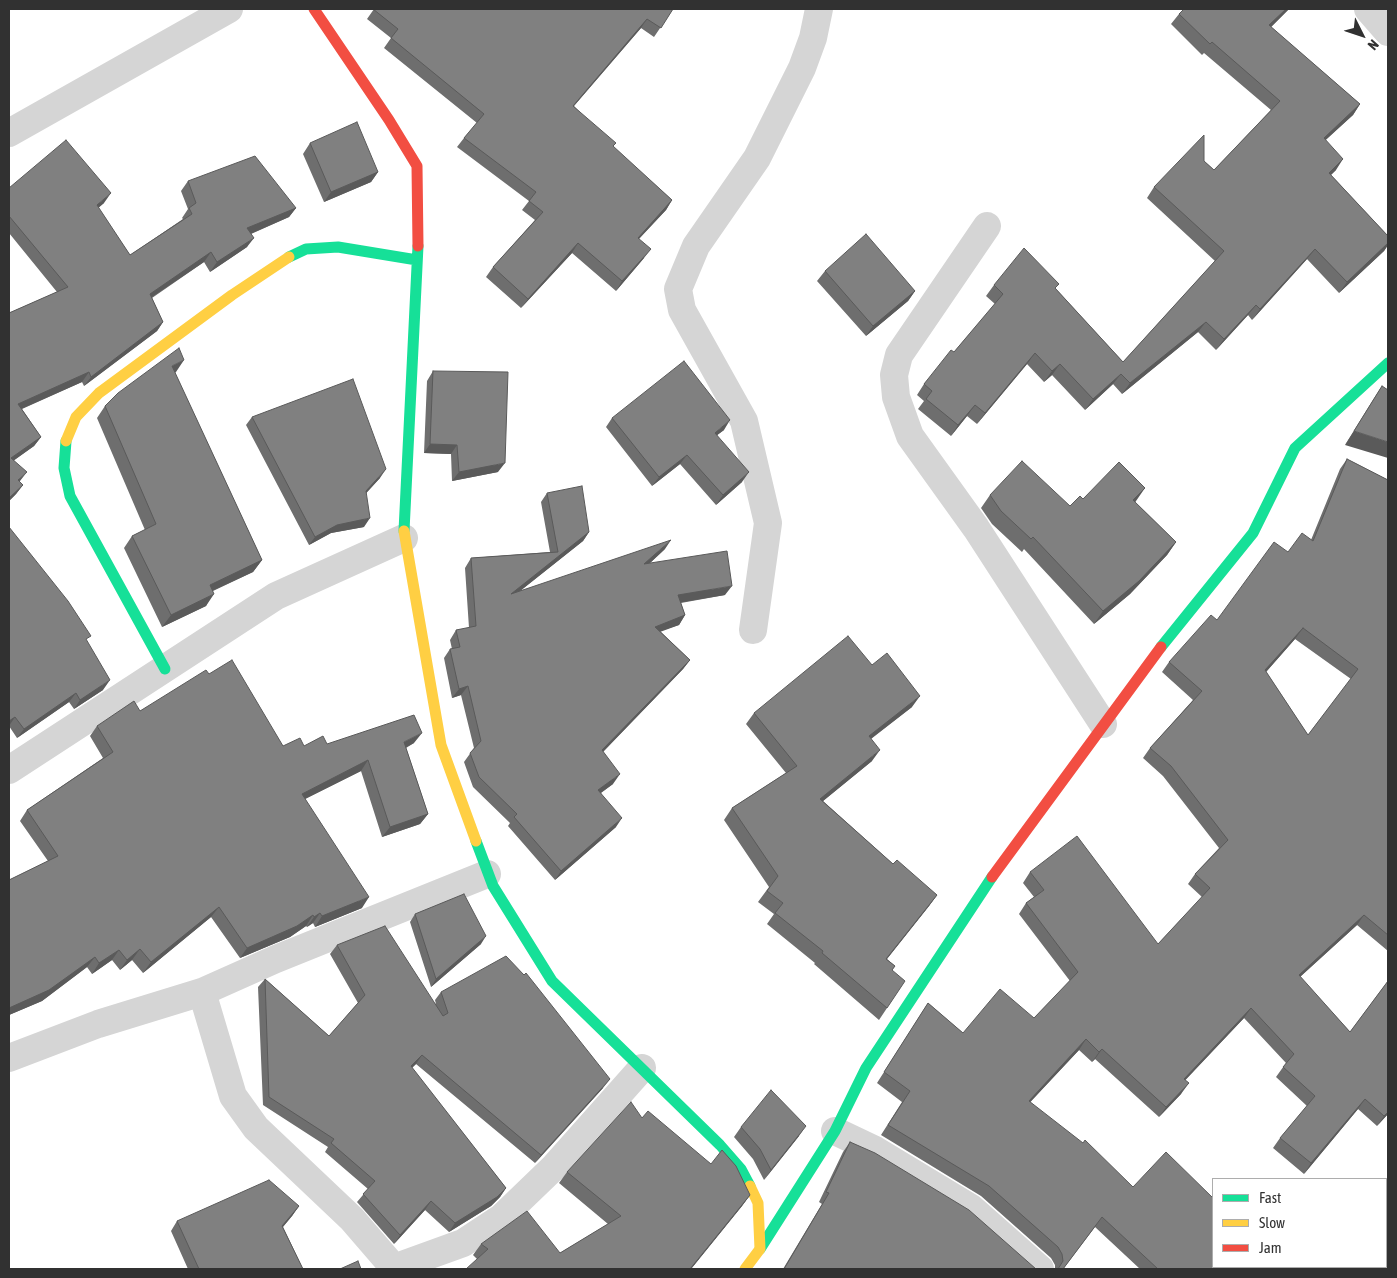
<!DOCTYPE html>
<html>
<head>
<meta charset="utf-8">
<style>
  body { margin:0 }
  #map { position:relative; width:1397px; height:1278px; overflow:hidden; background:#fff; font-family:"Asap Condensed",sans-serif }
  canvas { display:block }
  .frame { position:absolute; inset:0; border:10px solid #313131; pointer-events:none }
  .legend { position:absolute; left:1212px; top:1178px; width:175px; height:90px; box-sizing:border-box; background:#fff; border:1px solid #adadad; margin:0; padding:6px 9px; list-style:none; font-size:15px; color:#313131 }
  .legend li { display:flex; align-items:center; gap:10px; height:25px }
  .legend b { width:25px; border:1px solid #adadad }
  .north { position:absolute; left:1337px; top:10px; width:50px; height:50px; -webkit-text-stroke:4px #fff; paint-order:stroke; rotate:131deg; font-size:14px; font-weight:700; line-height:20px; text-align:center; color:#313131 }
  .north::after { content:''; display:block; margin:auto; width:18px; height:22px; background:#313131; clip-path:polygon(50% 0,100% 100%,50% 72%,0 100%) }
</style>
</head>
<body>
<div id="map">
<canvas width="1397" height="1278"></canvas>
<div class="frame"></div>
<ul class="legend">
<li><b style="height:6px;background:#16e098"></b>Fast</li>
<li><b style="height:6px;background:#ffcf43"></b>Slow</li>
<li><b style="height:6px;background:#f24e42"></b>Jam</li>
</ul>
<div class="north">N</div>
</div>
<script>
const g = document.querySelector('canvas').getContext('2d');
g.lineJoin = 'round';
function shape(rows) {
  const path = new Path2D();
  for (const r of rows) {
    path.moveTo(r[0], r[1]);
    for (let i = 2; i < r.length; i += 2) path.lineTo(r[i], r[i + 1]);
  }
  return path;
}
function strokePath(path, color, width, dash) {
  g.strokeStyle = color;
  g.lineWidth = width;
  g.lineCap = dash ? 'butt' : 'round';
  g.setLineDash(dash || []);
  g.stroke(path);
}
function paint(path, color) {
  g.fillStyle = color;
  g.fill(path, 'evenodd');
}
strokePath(shape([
  [1368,9,1388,32],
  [9,133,229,9],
  [987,226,899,355,894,375,896,397,910,436,976,528,1103,724],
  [753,630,768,523,744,421,682,310,678,289,696,246,757,158,802,68,813,38,819,9],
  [9,770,276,596,404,538],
  [202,992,233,1096,256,1128,352,1219,395,1269],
  [9,1058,98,1024,202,992,276,959,487,874],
  [835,1131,875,1150,971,1208,1040,1269],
  [1386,1207,1388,1203],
  [394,1268,463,1243,501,1218,554,1167,642,1068],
  [1353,1269,1354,1267]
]), '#d5d5d5', 28);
strokePath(shape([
  [289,257,306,249,338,247,417,260],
  [66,441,64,468,70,496,165,669],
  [404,531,418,246],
  [1161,647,1253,533,1295,448,1388,363],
  [476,841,493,886,552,981,720,1145,741,1169,750,1186],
  [760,1249,835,1131,866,1068,992,877]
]), '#16e098', 11);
strokePath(shape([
  [66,441,76,417,99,393,232,295,289,257],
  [404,531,441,745,476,841],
  [745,1269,760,1249,758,1203,750,1186]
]), '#ffcf43', 11);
strokePath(shape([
  [314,9,389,120,417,166,418,246],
  [992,877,1161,647]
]), '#f24e42', 11);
paint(shape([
  [374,9,673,9,654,37,641,28,574,106,613,147,672,200,666,210,639,239,644,258,616,291,572,253,521,308,486,277,493,267,535,220,522,210,529,201,457,147,464,138,477,123,384,48,391,38,367,19],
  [1184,9,1289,9,1271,27,1360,104,1353,115,1325,140,1336,170,1331,175,1388,236,1388,245,1384,251,1339,293,1307,259,1252,320,1248,315,1216,350,1198,332,1122,394,1113,384,1085,410,1052,375,1044,382,1027,364,977,424,967,416,951,436,918,409,924,401,917,395,924,384,954,352,995,304,986,296,994,285,1056,289,1123,362,1215,261,1147,198,1154,187,1204,161,1214,170,1271,110,1204,53,1202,55,1171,24,1179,14],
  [310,143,378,172,371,182,324,202,303,154],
  [188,181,296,208,289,217,251,234,247,247,210,272,204,262,152,298,163,322,157,331,84,386,82,382,22,409,41,437,34,446,14,460,20,482,23,485,16,494,9,501,9,313,57,292,9,233,9,188,104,203,98,208,130,255,183,219,182,218,188,209,181,191],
  [825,271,915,291,908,301,866,336,817,281],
  [433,371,498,472,452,481,451,454,424,453,427,381],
  [176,372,175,373,262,560,253,572,213,591,206,606,162,627,124,548,132,536,145,530,97,418,105,406],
  [1382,386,1388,390,1345,445,1373,400],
  [252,417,380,478,366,493,364,527,331,533,309,545,246,425],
  [612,418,724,430,717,435,742,482,716,505,680,464,652,486,606,427],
  [1347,459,1388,480,1388,951,1357,925,1300,977,1350,1032,1388,981,1388,1114,1377,1126,1358,1109,1304,1174,1273,1148,1280,1138,1307,1106,1276,1077,1286,1063,1244,1018,1185,1080,1181,1094,1159,1117,1095,1059,1092,1062,1079,1050,1030,1102,1213,1267,1302,1269,1140,1269,1095,1227,1063,1269,1055,1269,1055,1265,1051,1258,981,1196,881,1135,902,1102,877,1083,928,1003,963,1033,1034,1018,1070,981,1019,914,1026,903,1034,897,1023,883,1030,872,1158,944,1202,897,1188,884,1195,874,1219,848,1163,776,1143,758,1150,748,1193,700,1162,672,1169,662,1217,620,1288,552,1311,540,1340,469],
  [1295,639,1351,679,1308,735,1266,672],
  [547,493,589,532,583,541,520,591,665,549,649,564,725,595,681,603,685,615,679,625,660,631,690,660,683,669,603,752,613,784,601,793,616,827,555,880,508,826,510,823,473,787,464,762,474,748,461,695,452,698,444,658,450,649,452,649,450,640,456,630,469,628,465,568,471,558,550,552,541,502],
  [990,495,1070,506,1083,499,1136,501,1135,502,1176,542,1167,555,1130,594,1094,624,1024,549,1022,552,992,524,981,508],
  [9,527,87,642,103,690,74,709,69,702,17,738,9,726],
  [872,665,912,707,871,739,872,761,823,801,893,864,937,895,929,906,887,959,895,966,892,970,887,1008,879,1020,814,964,815,963,767,924,774,914,758,902,769,887,724,820,732,808,786,773,746,724,754,713],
  [209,674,283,746,304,746,327,744,414,743,406,748,428,814,420,824,382,837,361,771,305,799,362,908,315,927,313,923,307,927,306,926,290,937,240,958,211,917,143,973,132,960,120,970,112,960,92,974,87,967,42,1001,9,1015,9,880,48,861,20,821,27,810,103,758,90,736,97,726,140,711],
  [415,914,481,944,431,987,410,922],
  [337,945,436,1004,435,1000,441,992,603,1088,535,1163,416,1064,412,1068,506,1188,500,1197,491,1206,449,1232,425,1210,394,1244,357,1202,368,1189,325,1152,328,1147,263,1105,258,987,265,979,329,1036,358,1003,330,954],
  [642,1118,711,1164,750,1195,742,1206,691,1269,477,1259,473,1255,481,1244,560,1253,608,1224,559,1183,567,1172],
  [741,1127,799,1136,764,1180,753,1159,734,1137],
  [850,1142,1036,1269,783,1269,822,1204,819,1202,843,1152],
  [299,1206,292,1216,283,1227,303,1269,188,1269,171,1231,177,1221]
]), '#6e6e6e');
paint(shape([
  [1286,9,1289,9,1262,36,1269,25],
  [647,19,641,28,566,115,573,106],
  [1360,104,1353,115,1316,149,1324,138],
  [1343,159,1336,170,1321,184,1329,173],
  [378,172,371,182,324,202,331,192],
  [111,193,104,203,90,215,97,205],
  [672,200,666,210,631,247,638,238],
  [296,208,289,217,241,238,247,228],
  [254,238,247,247,210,272,217,262],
  [578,243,572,253,521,308,528,299],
  [1388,243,1388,245,1384,251,1339,293,1347,282],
  [651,249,644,258,616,291,622,281],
  [1315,249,1307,259,1252,320,1260,309],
  [211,252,204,262,143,303,150,294],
  [915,291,908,301,866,336,873,326],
  [1256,305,1248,315,1216,350,1224,339],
  [163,322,157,331,84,386,91,377],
  [1206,322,1198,332,1122,394,1130,383],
  [1035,353,1027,364,977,424,985,413],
  [184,360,176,372,163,378,172,366],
  [1060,364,1052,375,1044,382,1052,371],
  [89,372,82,382,12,413,18,404],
  [1121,374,1113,384,1085,410,1093,399],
  [975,405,967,416,951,436,958,425],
  [730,420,724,430,708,442,715,433],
  [1354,431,1388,442,1388,458,1345,445],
  [41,437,34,446,9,464,11,458],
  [430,444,457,445,451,454,424,453],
  [687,455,680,464,652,486,659,477],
  [505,463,498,472,452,481,459,472],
  [386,469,380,478,360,500,366,491],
  [27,472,20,481,11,489,18,480],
  [749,472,742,482,716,505,723,495],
  [23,485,16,494,9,501,9,498],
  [1145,488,1136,501,1124,513,1133,500],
  [370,518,364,527,331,533,309,545,315,537,337,525],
  [589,532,583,541,505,603,511,594],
  [671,540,665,549,638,574,644,564],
  [1176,542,1167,555,1130,594,1094,624,1103,611],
  [262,560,253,572,201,596,210,585],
  [732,586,725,595,671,604,678,595],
  [214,594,206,606,162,627,171,615],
  [685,615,679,625,649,636,655,627],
  [1303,628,1295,639,1258,681,1265,670],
  [690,660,683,669,596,759,602,750],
  [110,680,103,690,74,709,80,700],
  [468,686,461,695,452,698,459,689],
  [76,693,69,702,17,738,24,729],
  [920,696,912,707,860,747,869,736],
  [15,717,9,726,9,721],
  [422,733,414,743,397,752,404,742],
  [880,750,872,761,812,810,820,799],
  [368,760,361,771,295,804,302,794],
  [620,774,613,784,592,799,598,790],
  [428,814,420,824,382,837,390,827],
  [622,818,616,827,555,880,561,871],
  [937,895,929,906,878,970,886,959],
  [369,897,362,908,315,927,322,916],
  [219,907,211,917,143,973,151,962],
  [320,913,313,923,307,927,314,917],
  [313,915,306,926,290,937,240,958,247,948],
  [1364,915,1357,925,1291,985,1299,975],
  [486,936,481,944,431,987,436,979],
  [140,949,132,960,120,970,127,960],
  [119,950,112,960,92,974,99,963],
  [95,957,87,967,42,1001,9,1015,9,1008],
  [1251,1008,1244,1018,1177,1089,1184,1079],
  [1086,1039,1079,1050,1022,1111,1029,1101],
  [1102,1049,1095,1059,1092,1062,1099,1052],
  [422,1055,416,1064,404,1075,411,1066],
  [610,1079,603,1088,535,1163,541,1155],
  [1189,1083,1181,1094,1159,1117,1166,1107],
  [1365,1099,1358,1109,1304,1174,1311,1163],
  [1388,1112,1388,1114,1377,1126,1384,1116],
  [806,1126,799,1136,764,1180,771,1170],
  [506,1188,500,1197,491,1206,449,1232,455,1223],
  [750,1195,742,1206,691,1269,690,1269],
  [431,1201,425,1210,394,1244,400,1235],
  [299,1206,292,1216,275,1236,282,1226]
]), '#5a5a5a');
const building = shape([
  [373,9,673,9,661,28,647,19,573,106,616,143,613,146,672,200,638,238,651,249,622,281,578,243,528,299,493,267,543,212,529,201,536,192,464,138,484,114,391,38,398,29,373,9],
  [1184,9,1286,9,1269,25,1360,104,1324,138,1343,159,1329,173,1388,236,1388,243,1347,282,1315,249,1260,309,1256,305,1224,339,1206,322,1130,383,1121,374,1093,399,1060,364,1052,371,1035,353,985,413,975,405,958,425,926,399,932,391,924,384,951,350,954,352,1003,294,994,285,1024,248,1059,284,1055,288,1123,362,1224,251,1154,187,1204,135,1204,161,1214,170,1280,101,1212,42,1210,44,1179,14,1184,9],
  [357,122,378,172,331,192,310,143,357,122],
  [66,140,111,193,97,205,130,255,192,214,189,208,196,203,188,181,255,156,296,208,247,228,254,238,217,262,211,252,150,294,163,322,91,377,89,372,18,404,41,437,11,458,27,472,18,480,23,485,9,498,9,313,68,287,9,216,9,188,66,140],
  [866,234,915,291,873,326,825,271,866,234],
  [179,348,184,360,172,366,262,560,210,585,214,594,171,615,132,536,156,524,105,406,118,393,179,348],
  [684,361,730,420,715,433,749,472,723,495,687,455,659,477,612,418,684,361],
  [433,371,508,372,505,463,459,472,457,445,430,444,433,371],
  [353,379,386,469,366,491,370,518,337,525,315,537,252,417,353,379],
  [1382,386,1388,390,1388,442,1354,431,1382,386],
  [1347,459,1388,480,1388,935,1364,915,1299,975,1350,1032,1388,981,1388,1112,1384,1116,1365,1099,1311,1163,1280,1138,1315,1096,1283,1067,1294,1054,1251,1008,1184,1079,1189,1083,1166,1107,1102,1049,1099,1052,1086,1039,1029,1101,1083,1143,1085,1140,1133,1187,1166,1152,1213,1198,1213,1267,1301,1267,1303,1268,1302,1269,1158,1269,1102,1217,1063,1269,1058,1269,1063,1261,1062,1254,1058,1247,989,1186,888,1125,910,1091,884,1072,928,1003,963,1033,1000,989,1034,1018,1078,972,1026,903,1044,890,1030,872,1077,836,1158,944,1210,888,1195,874,1228,840,1171,766,1150,748,1202,691,1169,662,1211,615,1217,620,1274,542,1288,552,1302,533,1313,541,1347,459],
  [1303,628,1358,669,1308,735,1265,670,1303,628],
  [1022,461,1070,506,1080,496,1083,499,1119,462,1145,488,1133,500,1176,542,1139,581,1103,611,1033,537,1031,539,1001,511,990,495,1022,461],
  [582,486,589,532,511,594,671,540,644,564,727,551,732,586,678,595,685,615,655,627,690,660,602,750,620,774,598,790,622,818,561,871,514,817,517,814,479,777,470,753,481,741,468,686,459,689,450,649,460,647,456,630,476,626,471,558,558,552,547,493,582,486],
  [9,527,68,601,91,636,86,639,110,680,80,700,76,693,24,729,15,717,9,721,9,527],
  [848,636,872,665,887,653,920,696,869,736,880,750,820,799,893,864,897,860,937,895,886,959,895,966,892,970,905,981,887,1008,822,953,823,951,775,913,783,903,767,891,778,876,732,808,797,766,754,713,848,636],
  [232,660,283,746,300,738,304,746,323,736,327,744,414,715,422,733,404,742,428,814,390,827,368,760,302,794,369,897,322,916,320,913,314,917,313,915,297,926,247,948,219,907,151,962,140,949,127,960,119,950,99,963,95,957,49,990,9,1008,9,880,58,856,27,810,113,752,97,726,134,701,140,711,206,670,209,674,232,660],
  [464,894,486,936,436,979,415,914,464,894],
  [385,926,443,1016,448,1013,441,992,506,956,524,975,526,973,610,1079,541,1155,422,1055,411,1066,506,1188,497,1197,455,1223,431,1201,400,1235,363,1194,375,1181,331,1143,334,1139,269,1097,265,979,329,1036,365,995,337,945,385,926],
  [771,1090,806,1126,771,1170,760,1149,741,1127,771,1090],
  [631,1102,642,1118,648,1111,711,1164,722,1150,736,1166,750,1195,690,1269,466,1269,488,1249,481,1244,527,1211,560,1253,621,1216,567,1172,631,1102],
  [850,1142,875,1153,969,1210,1036,1269,784,1269,829,1193,826,1192,850,1142],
  [269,1180,299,1206,282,1226,303,1269,199,1269,177,1221,269,1180],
  [358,1261,361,1269,340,1269,358,1261]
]);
paint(building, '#808080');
strokePath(building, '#5a5a5a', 1);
</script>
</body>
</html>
